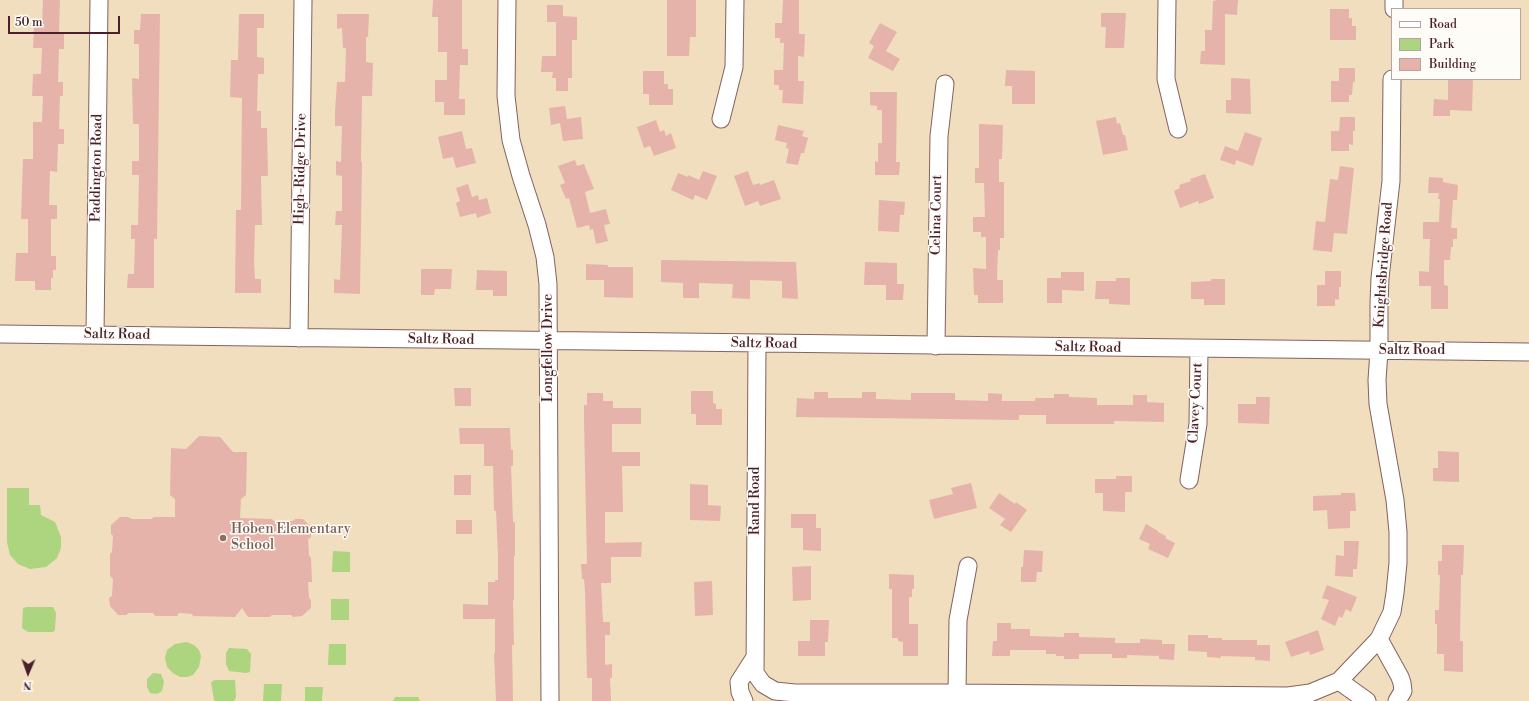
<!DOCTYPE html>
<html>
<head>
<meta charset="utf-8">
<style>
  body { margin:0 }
  #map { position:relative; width:1529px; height:701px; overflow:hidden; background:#f0debf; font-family:"Libre Bodoni",serif }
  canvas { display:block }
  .legend { position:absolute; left:1391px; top:8px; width:130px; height:72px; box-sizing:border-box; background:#fdfcf7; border:1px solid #b5a4a5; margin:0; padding:5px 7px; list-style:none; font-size:12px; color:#4a1f2b }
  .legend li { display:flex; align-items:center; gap:8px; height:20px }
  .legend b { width:20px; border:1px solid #b5a4a5 }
  .north { position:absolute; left:8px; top:653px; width:40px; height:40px; -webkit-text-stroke:3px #fdfcf7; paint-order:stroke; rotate:182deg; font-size:11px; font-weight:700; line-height:16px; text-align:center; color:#4a1f2b }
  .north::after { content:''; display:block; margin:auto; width:14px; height:18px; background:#4a1f2b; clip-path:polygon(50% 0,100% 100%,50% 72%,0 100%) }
  .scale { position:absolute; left:8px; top:16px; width:112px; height:18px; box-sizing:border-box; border:2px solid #4a1f2b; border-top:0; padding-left:5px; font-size:12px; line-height:14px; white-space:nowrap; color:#4a1f2b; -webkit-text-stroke:3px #fdfcf7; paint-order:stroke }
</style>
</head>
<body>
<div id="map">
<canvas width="1529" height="701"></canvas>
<ul class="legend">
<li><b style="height:5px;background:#fff"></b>Road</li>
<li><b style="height:11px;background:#add47e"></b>Park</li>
<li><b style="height:11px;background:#e6b3ab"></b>Building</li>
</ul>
<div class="north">N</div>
<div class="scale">50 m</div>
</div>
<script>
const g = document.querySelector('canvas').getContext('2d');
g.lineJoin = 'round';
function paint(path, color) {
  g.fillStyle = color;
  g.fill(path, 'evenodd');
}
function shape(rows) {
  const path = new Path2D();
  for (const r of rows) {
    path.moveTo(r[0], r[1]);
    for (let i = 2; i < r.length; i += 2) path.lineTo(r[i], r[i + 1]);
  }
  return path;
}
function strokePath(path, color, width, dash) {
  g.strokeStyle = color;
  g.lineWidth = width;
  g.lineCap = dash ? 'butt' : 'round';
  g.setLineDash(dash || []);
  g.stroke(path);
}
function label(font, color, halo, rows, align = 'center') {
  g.font = font + ' "Libre Bodoni",serif';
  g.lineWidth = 3;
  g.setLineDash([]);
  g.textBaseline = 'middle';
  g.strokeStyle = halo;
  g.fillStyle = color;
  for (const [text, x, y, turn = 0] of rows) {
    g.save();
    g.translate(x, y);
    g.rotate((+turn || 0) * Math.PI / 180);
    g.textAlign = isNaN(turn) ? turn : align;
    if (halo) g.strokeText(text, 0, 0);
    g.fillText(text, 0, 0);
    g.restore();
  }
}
paint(shape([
  [7,488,29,488,29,505,40,505,41,515,55,522,61,537,61,548,57,558,46,567,30,569,18,564,10,555,7,542],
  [333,551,350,552,350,572,332,572],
  [331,599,349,599,349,620,331,620],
  [27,607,53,607,56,613,55,630,53,632,28,632,22,628,23,608],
  [187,642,194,645,199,650,201,656,199,667,193,675,187,677,180,677,173,673,167,667,165,658,167,650,175,644],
  [329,644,346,644,346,665,328,665],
  [229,648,247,649,251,654,250,672,246,673,229,671,226,664,226,653],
  [153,673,161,674,164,682,162,691,157,694,150,693,147,687,147,679],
  [215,680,235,680,236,697,234,701,215,701,214,700,211,682],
  [264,684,282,684,281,701,263,701],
  [305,687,323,687,322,701,305,701],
  [395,697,418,697,420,701,393,701]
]), '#add47e');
paint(shape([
  [43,0,60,0,59,34,64,34,64,49,59,49,58,82,63,82,63,96,60,96,59,129,64,129,64,144,58,144,57,172,50,171,49,205,57,205,57,219,51,219,51,256,56,256,56,270,53,270,53,278,51,278,51,290,35,290,35,281,15,281,16,253,28,253,28,219,21,219,23,159,33,159,33,122,42,122,43,96,32,96,33,74,41,74,42,48,33,48,34,26,42,26],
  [433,0,462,0,462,49,468,49,468,65,460,65,459,99,465,99,465,115,444,115,444,102,435,102,435,80,447,80,447,52,438,52,438,17,432,17],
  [667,0,696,0,696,37,690,37,689,56,667,56],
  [783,0,799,0,799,34,805,34,804,57,798,56,798,81,804,81,803,104,782,103,783,90,779,90,779,85,774,85,774,70,783,70,784,43,780,43,780,38,775,38,775,23,782,23],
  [1218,0,1238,0,1237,15,1225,14,1225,65,1200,64,1201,51,1205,51,1205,30,1212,30,1213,1],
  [547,5,563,5,563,16,577,17,577,40,572,40,572,78,568,78,568,91,556,91,556,78,552,78,553,72,541,72,542,56,556,56,556,22,547,22],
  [1330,9,1349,9,1349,18,1352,18,1352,26,1356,26,1356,40,1330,40],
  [1101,13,1126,13,1124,48,1105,48,1106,27,1101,27],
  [141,14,160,14,157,239,154,239,154,288,127,288,128,274,134,274,135,239,131,239,131,225,138,225,139,175,132,175,132,161,139,161,139,124,133,124,132,78,139,79,139,44,134,44,134,30,140,30],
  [239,14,264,14,264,28,257,28,257,57,264,58,264,74,258,74,257,111,261,111,261,128,267,128,268,176,261,176,262,225,255,225,254,262,255,279,261,279,261,293,235,293,236,210,241,210,242,98,230,97,231,60,238,60],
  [337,14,369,14,368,37,366,37,366,62,373,63,372,96,362,96,361,162,362,162,360,294,334,293,334,279,340,280,342,225,335,225,336,211,342,211,342,176,336,175,336,161,341,162,342,126,335,126,335,112,337,82,345,82,346,48,343,48,342,28,337,29],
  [880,23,897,32,886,51,900,59,893,71,868,58,874,46,869,43],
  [1339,68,1355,68,1355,82,1353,82,1352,95,1349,95,1349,102,1331,102,1331,81,1339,81],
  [1006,70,1035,71,1035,104,1012,104,1012,86,1005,86],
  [643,71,664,71,664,84,668,84,668,89,673,89,673,105,649,105,649,94,643,94],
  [1231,78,1250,79,1251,114,1226,113,1226,100,1231,100],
  [1448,79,1473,79,1472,111,1450,110,1450,116,1433,116,1434,99,1448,100],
  [870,92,897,92,896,162,900,162,899,175,875,175,875,161,878,162,878,143,882,143,882,110,877,110,877,106,870,105],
  [565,106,567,119,581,117,583,139,563,141,560,123,551,125,549,108],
  [1116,117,1117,124,1120,123,1123,135,1125,135,1128,150,1103,155,1096,121],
  [1340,117,1355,117,1355,131,1353,131,1353,145,1349,144,1349,151,1331,151,1331,131,1339,131],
  [656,120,660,132,664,130,666,136,671,133,676,148,654,156,650,146,644,148,637,127],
  [979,124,1003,125,1002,159,999,159,999,182,1004,182,1004,238,1000,238,1000,250,998,250,997,280,1003,280,1003,303,978,303,978,295,974,295,973,268,986,269,986,237,981,237,981,232,973,232,973,217,985,217,984,183,975,183,975,168,979,168],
  [778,125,804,131,802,136,808,138,804,153,801,153,798,165,786,163,789,149,786,148,787,143,775,140],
  [462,131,466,149,472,148,476,163,456,168,453,157,443,159,438,137],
  [1245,132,1262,138,1253,166,1236,160,1235,165,1220,160,1225,146,1238,151],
  [575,160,577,166,584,164,594,189,585,192,590,213,606,209,610,224,604,225,608,241,596,244,593,229,590,230,589,225,577,228,569,198,566,199,560,185,565,183,558,166],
  [1340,166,1354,168,1347,234,1334,233,1332,252,1313,250,1316,221,1325,222,1330,179,1338,180],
  [703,171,717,176,707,200,695,195,693,200,671,190,678,173,688,177,688,175,699,180],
  [748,171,753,185,760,183,760,185,774,180,781,199,760,206,758,201,745,206,734,176],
  [1205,174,1214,198,1199,204,1198,201,1180,208,1174,191,1180,188,1179,185,1191,181,1190,179],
  [1429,177,1443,178,1443,182,1458,185,1457,200,1453,200,1451,228,1457,228,1457,239,1453,239,1453,247,1451,247,1450,260,1444,260,1444,285,1448,286,1448,309,1431,309,1431,286,1419,286,1419,271,1429,272,1430,239,1423,239,1423,222,1439,222,1440,199,1438,199,1439,193,1428,193],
  [468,184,472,197,478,195,479,200,487,198,491,213,477,218,476,213,460,217,456,203,460,201,456,188],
  [879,200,905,202,904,215,900,215,899,232,878,231],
  [661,260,796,262,798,299,782,298,782,281,750,280,750,299,732,298,733,284,699,283,699,298,683,298,683,283,661,282],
  [865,262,897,263,897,284,904,284,903,300,886,300,886,285,864,285],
  [586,264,608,265,608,267,633,267,633,298,604,297,604,280,586,280],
  [421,269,452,269,451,289,435,289,434,295,421,295],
  [477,270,507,271,507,296,493,296,493,290,476,290],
  [1325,271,1341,271,1341,287,1339,287,1339,300,1335,299,1335,306,1317,306,1317,285,1325,285],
  [1061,272,1084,272,1084,291,1062,290,1062,303,1047,303,1047,278,1061,278],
  [1116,278,1130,278,1130,305,1109,304,1109,299,1095,299,1096,281,1116,281],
  [1211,279,1225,279,1225,305,1204,305,1204,299,1191,299,1191,282,1211,281],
  [454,388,471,388,471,406,455,406],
  [691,391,713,391,713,403,716,404,716,409,722,409,722,425,696,425,696,414,691,414],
  [814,392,828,392,828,398,862,398,862,392,876,392,876,399,911,400,911,393,955,393,955,400,988,401,988,393,1002,394,1002,401,1035,401,1035,398,1054,398,1054,394,1069,394,1069,397,1097,398,1097,405,1133,405,1133,395,1147,395,1147,402,1164,403,1164,422,1114,421,1114,424,1046,424,1046,415,1019,415,1019,420,796,417,797,398,814,399],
  [587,393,603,393,603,401,613,401,613,408,641,408,641,424,612,424,612,452,640,452,640,466,622,466,623,512,605,512,605,543,642,542,641,557,611,557,611,583,601,583,603,622,610,622,610,635,605,635,605,665,612,664,612,678,610,678,611,701,592,701,592,678,587,678,585,591,584,579,582,579,581,564,587,564,584,421,584,405,587,405],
  [1256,397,1270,397,1269,424,1238,423,1238,404,1256,404],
  [459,428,510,428,511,450,513,450,513,466,511,466,513,522,515,522,515,556,514,556,514,600,513,600,514,645,512,645,513,701,496,701,494,653,495,653,495,619,463,619,463,604,488,605,488,582,495,582,495,580,498,580,498,556,496,511,494,511,493,466,484,466,484,444,460,444],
  [199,436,220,437,233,452,247,452,246,495,241,499,240,518,272,519,274,521,293,521,295,519,303,519,311,527,311,537,308,539,309,555,311,558,312,582,308,582,309,598,311,600,311,608,302,616,293,617,291,615,272,615,270,617,248,617,242,608,235,617,193,616,192,614,179,613,177,616,155,616,153,613,129,613,126,615,118,615,110,606,109,598,112,596,113,579,110,576,110,554,112,552,113,536,111,534,111,525,120,517,128,517,132,519,151,519,154,517,175,517,175,499,170,495,171,448,186,449],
  [1438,451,1459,452,1459,482,1433,481,1433,468,1438,468],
  [454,475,471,475,471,495,454,495],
  [1116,476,1132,476,1132,492,1125,492,1125,512,1103,511,1103,493,1095,493,1095,479,1116,479],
  [971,483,977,508,934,519,929,500,953,494,951,488],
  [690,484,708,485,708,505,721,506,720,521,690,520],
  [999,493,1015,504,1016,502,1027,510,1011,532,1000,525,1005,519,989,508],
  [1341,493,1355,493,1356,511,1350,511,1350,528,1328,529,1327,510,1313,511,1313,496,1341,495],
  [791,514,816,514,816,528,821,528,821,551,803,550,803,528,791,528],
  [456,520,472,520,472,534,456,534],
  [1146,524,1158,531,1158,532,1166,536,1165,538,1175,543,1168,558,1148,549,1150,544,1139,539],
  [1344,541,1359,541,1357,569,1353,569,1353,577,1335,576,1336,555,1344,556],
  [1442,545,1464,545,1463,575,1461,575,1460,641,1463,641,1463,672,1444,671,1444,654,1437,654,1437,624,1435,624,1435,610,1439,610,1440,575,1438,575,1438,561,1442,561],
  [1024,550,1043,551,1042,572,1037,572,1036,582,1021,582,1021,567,1023,567],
  [811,566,811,600,793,601,792,567],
  [889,574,914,575,914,589,912,589,912,597,909,597,909,624,918,624,918,656,903,656,903,642,898,641,898,638,892,638,892,589,889,589],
  [712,581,713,615,695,616,694,582],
  [1327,585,1357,597,1351,612,1346,609,1342,618,1339,616,1335,626,1321,619,1329,600,1322,598],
  [810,620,829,620,828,642,825,642,825,656,798,656,798,641,810,641],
  [997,623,1011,623,1011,629,1030,629,1030,636,1064,637,1064,633,1079,633,1079,637,1115,638,1115,643,1140,643,1140,639,1162,640,1162,644,1175,644,1174,660,1159,659,1159,656,1127,655,1127,658,1112,658,1112,654,1079,654,1079,659,1064,659,1064,656,1056,656,1056,654,1046,654,1046,650,1010,650,1010,656,992,656,993,641,997,641],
  [1318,630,1324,650,1310,655,1309,651,1291,657,1285,642],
  [1188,635,1208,635,1208,638,1222,638,1222,640,1257,640,1257,645,1270,645,1270,661,1255,660,1255,657,1221,656,1221,658,1207,657,1207,652,1188,651]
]), '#e6b3ab');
const street = shape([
  [507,0,506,96,511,140,521,176,537,225,545,257,548,284,550,701],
  [1167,0,1166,79,1178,129],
  [1394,9,1394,0],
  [721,119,734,67,735,0],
  [0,334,1529,352],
  [95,335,99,0],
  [299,338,303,0],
  [757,344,755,673,763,684,775,691,795,693,957,693,1288,696,1310,693,1339,681,1379,639,1392,612,1395,593,1398,563,1398,532,1395,500,1378,404,1377,380,1379,351,1379,304,1380,278,1391,181,1392,79],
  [936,346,939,136,945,84],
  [1189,480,1198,424,1199,349],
  [1379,639,1400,677,1402,683,1403,691,1397,701],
  [1339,681,1367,701],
  [957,693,958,620,968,566],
  [744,701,740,692,739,682,755,657]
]);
strokePath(street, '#84625f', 19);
strokePath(street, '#fff', 17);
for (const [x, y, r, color] of [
  [223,538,4,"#8d6e63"]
]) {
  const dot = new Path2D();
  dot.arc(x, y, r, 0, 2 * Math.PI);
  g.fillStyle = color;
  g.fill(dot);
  strokePath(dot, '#fdfcf7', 1.5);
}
label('14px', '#4a1f2b', '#fdfcf7', [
  ["Paddington Road",97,168,-89],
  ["High-Ridge Drive",301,169,-89],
  ["Celina Court",937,215,-89],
  ["Knightsbridge Road",1384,265,-86],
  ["Saltz Road",117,335,1],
  ["Saltz Road",441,340,1],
  ["Saltz Road",764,344,1],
  ["Longfellow Drive",549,348,-90],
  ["Saltz Road",1088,348,1],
  ["Saltz Road",1412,351],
  ["Clavey Court",1196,403,-87],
  ["Rand Road",756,501,-90]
]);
label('14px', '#785e54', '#fdfcf7', [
  ["Hoben Elementary",231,530],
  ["School",231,546]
], 'left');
</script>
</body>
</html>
